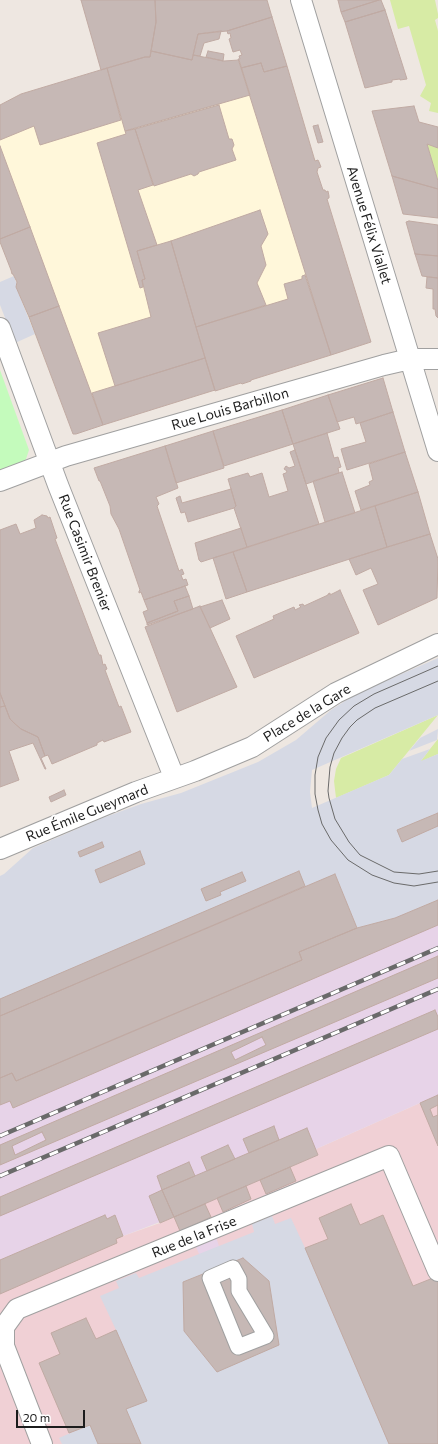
<!DOCTYPE html>
<html>
<head>
<meta charset="utf-8">
<style>
  body { margin:0 }
  #map { position:relative; width:438px; height:1444px; overflow:hidden; background:#eee7e1; font-family:Commissioner,sans-serif }
  canvas { display:block }
  .scale { position:absolute; left:16px; top:1410px; width:69px; height:18px; box-sizing:border-box; border:2px solid #1c1c1c; border-top:0; padding-left:5px; font-size:12px; line-height:14px; white-space:nowrap; color:#1c1c1c; -webkit-text-stroke:3px #fff; paint-order:stroke }
</style>
</head>
<body>
<div id="map">
<canvas width="438" height="1444"></canvas>
<div class="scale">20 m</div>
</div>
<script>
const g = document.querySelector('canvas').getContext('2d');
g.lineJoin = 'round';
function paint(path, color) {
  g.fillStyle = color;
  g.fill(path, 'evenodd');
}
function shape(rows) {
  const path = new Path2D();
  for (const r of rows) {
    path.moveTo(r[0], r[1]);
    for (let i = 2; i < r.length; i += 2) path.lineTo(r[i], r[i + 1]);
  }
  return path;
}
function strokePath(path, color, width, dash) {
  g.strokeStyle = color;
  g.lineWidth = width;
  g.lineCap = dash ? 'butt' : 'round';
  g.setLineDash(dash || []);
  g.stroke(path);
}
function label(font, color, halo, rows, align = 'center') {
  g.font = font + ' Commissioner,sans-serif';
  g.lineWidth = 4;
  g.setLineDash([]);
  g.textBaseline = 'middle';
  g.strokeStyle = halo;
  g.fillStyle = color;
  for (const [text, x, y, turn = 0] of rows) {
    g.save();
    g.translate(x, y);
    g.rotate((+turn || 0) * Math.PI / 180);
    g.textAlign = isNaN(turn) ? turn : align;
    if (halo) g.strokeText(text, 0, 0);
    g.fillText(text, 0, 0);
    g.restore();
  }
}
paint(shape([
  [438,1095,438,1444,0,1444,0,1260,105,1215,115,1215,123,1236,160,1223,318,1155,316,1149]
]), '#f0d0d5');
paint(shape([
  [335,874,357,928,395,918,438,900,438,1095,316,1149,318,1155,205,1204,227,1270,214,1287,181,1214,123,1236,115,1215,107,1219,105,1215,0,1260,0,1016]
]), '#e7d3e8');
paint(shape([
  [193,55,224,61,287,66,315,160,318,160,319,162,321,167,318,168,317,172,323,190,325,190,326,192,328,191,329,196,329,198,327,199,371,342,251,380,251,381,242,384,241,383,215,390,73,434,35,334,16,287,17,282,13,274,12,274,11,270,0,242,0,105,21,94,145,57,192,59]
]), '#fff7da');
paint(shape([
  [390,0,435,0,438,14,438,18,435,20,438,31,438,113,429,111,431,103,420,96,426,85,409,26,398,29],
  [427,144,438,148,438,181],
  [438,715,389,775,336,798,334,781,336,769,341,758],
  [438,739,438,754,420,762,430,749]
]), '#d7eba5');
paint(shape([
  [0,370,29,450,25,462,0,472]
]), '#c4fbbc');
paint(shape([
  [14,276,17,285,16,285,16,287,35,334,15,343,0,305,0,282],
  [438,658,438,715,312,770,310,792,312,808,389,775,402,759,430,749,421,761,438,754,438,900,395,918,357,928,335,874,0,1016,0,876,4,874,33,848,100,819,141,804,181,793,258,762,296,740,331,710,356,694],
  [438,729,437,740,409,751,420,738],
  [272,1216,275,1224,291,1218,305,1248,389,1444,62,1444,59,1438,146,1400,116,1330,100,1296,119,1288,116,1281,136,1273,139,1278,254,1232,252,1224]
]), '#d6d9e4');
const building = shape([
  [81,0,155,0,156,22,150,57,145,57,101,70,81,0],
  [155,0,267,0,272,17,227,31,198,34,192,60,151,51,156,22,155,0],
  [338,0,379,0,341,12,338,0],
  [379,0,381,0,385,10,345,22,341,12,379,0],
  [385,10,407,79,400,80,400,79,392,80,392,82,365,88,345,22,385,10],
  [272,17,287,66,264,72,261,63,241,68,238,59,240,59,239,56,242,55,240,50,233,52,229,39,231,38,230,33,228,34,227,31,272,17],
  [221,31,219,39,204,43,200,56,193,55,198,34,221,31],
  [151,51,192,60,193,55,224,61,239,60,250,95,125,131,107,68,145,57,150,57,151,51],
  [208,51,224,54,223,61,206,57,208,51],
  [261,63,264,72,287,66,315,161,318,160,319,162,321,167,318,168,317,172,323,190,325,190,326,192,328,191,329,196,329,198,327,199,371,342,331,355,241,68,261,63],
  [107,68,121,120,40,145,34,126,0,140,0,105,21,94,107,68],
  [219,105,229,139,232,139,234,145,232,149,236,160,199,172,198,174,194,176,191,174,154,186,135,129,219,105],
  [414,106,419,122,438,127,438,148,427,144,438,181,438,189,392,176,372,111,414,106],
  [318,125,323,142,318,143,313,126,318,125],
  [135,129,153,185,138,190,157,245,137,251,145,279,142,280,143,287,140,288,97,143,126,134,125,131,135,129],
  [0,146,30,227,0,239,0,146],
  [392,176,438,189,438,218,403,214,392,176],
  [260,210,268,234,261,246,266,265,257,283,266,305,196,327,171,241,260,210],
  [409,221,438,225,438,256,415,254,406,222,409,221],
  [30,227,59,306,29,317,16,287,17,282,13,274,12,274,11,270,0,242,0,239,30,227],
  [171,241,205,358,115,386,98,333,151,317,142,280,145,279,137,251,171,241],
  [415,254,438,256,438,278,422,276,415,254],
  [305,275,331,355,251,380,251,381,242,384,241,383,215,391,196,327,288,299,284,284,302,279,302,276,305,275],
  [427,277,438,278,438,318,436,316,435,309,433,309,433,289,426,288,427,277],
  [59,306,103,425,76,434,73,434,29,317,59,306],
  [205,358,215,390,103,425,92,393,205,358],
  [383,378,393,412,356,424,354,417,337,422,328,395,383,378],
  [328,395,340,429,293,444,282,410,328,395],
  [282,410,293,444,224,466,213,431,282,410],
  [393,412,405,452,347,470,341,449,366,442,360,423,393,412],
  [213,431,224,468,176,483,165,446,213,431],
  [327,433,334,458,338,457,341,467,338,468,339,473,306,484,293,444,327,433],
  [165,446,178,488,156,497,159,504,157,506,179,571,182,569,184,574,181,575,183,580,186,579,188,585,144,600,141,592,139,593,139,591,140,590,119,529,111,514,110,506,100,481,99,481,94,468,165,446],
  [295,450,319,524,247,547,234,508,236,506,228,479,248,473,250,477,262,473,269,497,288,491,283,474,286,473,287,471,284,469,286,466,289,468,295,466,290,452,295,450],
  [405,452,418,492,361,510,355,491,370,485,369,482,373,480,369,464,405,452],
  [342,472,355,513,325,522,313,481,342,472],
  [231,489,236,506,234,508,188,522,185,512,181,513,176,498,180,496,182,503,231,489],
  [418,492,430,534,387,547,375,506,418,492],
  [375,506,387,547,247,592,233,552,375,506],
  [42,515,47,516,48,518,50,517,57,538,55,539,99,655,101,655,103,665,105,664,107,669,105,670,119,707,121,706,131,732,104,742,103,740,97,743,97,745,52,764,48,755,45,756,38,737,21,729,10,719,0,693,0,530,16,524,20,534,36,528,34,520,42,515],
  [241,528,247,547,201,562,199,560,195,543,241,528],
  [430,534,438,559,437,598,378,625,363,590,378,584,371,568,356,575,349,559,430,534],
  [233,552,247,592,226,599,213,558,233,552],
  [185,586,189,596,174,601,178,611,147,623,143,612,148,610,144,600,185,586],
  [340,590,359,633,254,678,236,636,274,619,273,616,294,607,295,610,301,607,299,605,303,604,304,606,328,595,328,594,330,593,330,595,340,590],
  [189,596,193,609,147,625,147,623,178,611,174,601,189,596],
  [222,600,230,619,210,628,200,607,222,600],
  [200,606,237,687,177,712,145,627,200,606],
  [0,693,5,706,0,707,0,693],
  [5,706,10,719,15,724,21,729,38,737,45,756,41,758,46,769,45,769,33,743,9,751,19,780,0,787,0,707,5,706],
  [64,790,66,795,51,802,49,797,64,790],
  [438,813,438,826,402,842,397,830,438,813],
  [102,842,104,847,80,857,78,852,102,842],
  [140,851,145,864,100,883,95,870,140,851],
  [299,871,305,886,0,1016,0,999,299,871],
  [242,872,246,881,220,892,221,895,206,901,201,889,242,872],
  [335,874,357,928,299,952,302,960,126,1034,16,1081,12,1073,0,1078,0,1016,335,874],
  [438,900,438,925,13,1108,10,1101,0,1105,0,1078,12,1073,16,1081,302,960,299,952,357,928,395,918,438,900],
  [438,956,438,978,0,1165,0,1145,438,956],
  [435,1010,438,1017,438,1029,0,1216,0,1197,435,1010],
  [262,1037,266,1045,235,1060,231,1052,262,1037],
  [438,1095,438,1146,420,1103,438,1095],
  [438,1105,438,1115,433,1117,430,1109,438,1105],
  [274,1126,279,1140,249,1153,243,1139,274,1126],
  [307,1128,318,1155,174,1217,162,1190,307,1128],
  [42,1132,46,1140,15,1155,12,1146,42,1132],
  [228,1145,235,1159,207,1171,201,1157,228,1145],
  [189,1162,195,1176,162,1190,157,1176,189,1162],
  [290,1167,296,1181,266,1194,260,1180,290,1167],
  [246,1186,251,1199,223,1212,217,1198,246,1186],
  [162,1190,174,1217,160,1223,149,1196,162,1190],
  [205,1204,211,1217,180,1231,174,1217,205,1204],
  [351,1204,360,1225,383,1215,413,1286,438,1276,438,1444,389,1444,305,1248,328,1239,319,1218,351,1204],
  [105,1215,107,1219,115,1215,123,1236,116,1239,117,1243,0,1294,0,1260,105,1215],
  [243,1258,269,1281,279,1345,217,1372,184,1331,183,1282,243,1258],
  [86,1318,96,1339,116,1330,147,1401,126,1409,141,1444,98,1444,90,1425,69,1433,39,1363,60,1354,51,1333,86,1318]
]);
paint(building, '#c6b8b5');
strokePath(building, '#c0aaa3', 1);
const pedestrian = shape([
  [233,1268,239,1279,239,1291,266,1336,238,1347,210,1278,233,1268]
]);
const minor = shape([
  [301,0,438,451],
  [0,328,58,485,174,777],
  [0,481,66,456,384,365,410,359,438,359],
  [0,849,136,792,195,771,252,747,336,693,438,644],
  [42,1444,4,1346,4,1327,17,1309,389,1156,438,1271]
]);
strokePath(pedestrian, '#a0a0a0', 17);
strokePath(minor, '#a0a0a0', 22);
strokePath(pedestrian, '#fff', 15);
strokePath(minor, '#fff', 20);
strokePath(shape([
  [438,666,374,694,354,706,339,720,326,738,318,757,315,775,315,794,318,810,322,824,331,840,348,860,372,875,394,883,414,886,438,882],
  [438,681,375,708,357,720,350,727,342,738,334,753,330,767,328,791,329,798,335,819,349,842,360,855,394,872,419,874,438,871]
]), '#6a6a6a', 1);
const rail = shape([
  [0,1136,438,948],
  [0,1176,438,989]
]);
strokePath(rail, '#6a6a6a', 4.5);
strokePath(rail, '#fff', 3, [9]);
label('14px', '#1c1c1c', '#fff', [
  ["Avenue Félix Viallet",369,225,73],
  ["Rue Louis Barbillon",230,409,-16],
  ["Rue Casimir Brenier",85,553,69],
  ["Place de la Gare",307,713,-31],
  ["Rue Émile Gueymard",87,813,-22],
  ["Rue de la Frise",194,1237,-22]
]);
</script>
</body>
</html>
